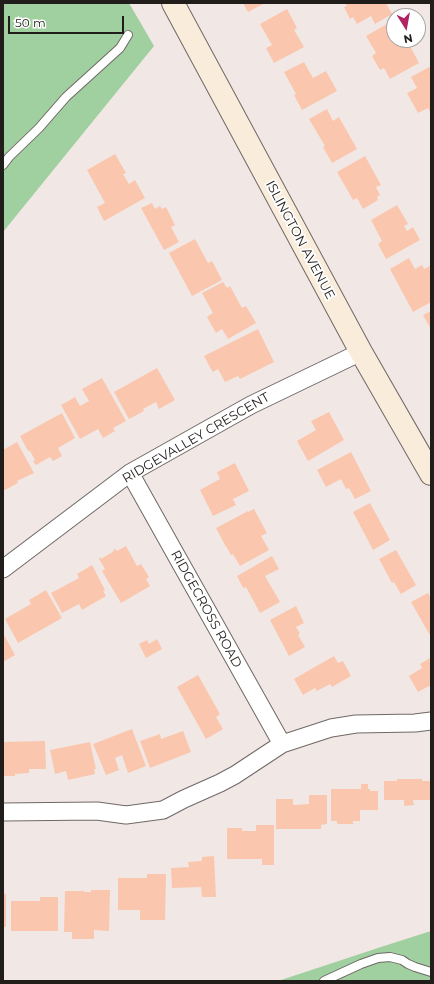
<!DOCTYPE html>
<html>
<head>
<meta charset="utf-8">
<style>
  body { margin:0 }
  #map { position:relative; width:434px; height:984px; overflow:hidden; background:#f1e8e5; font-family:Montserrat,sans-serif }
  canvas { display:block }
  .frame { position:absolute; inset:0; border:4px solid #201d1b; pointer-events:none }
  .north { position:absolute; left:386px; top:8px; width:40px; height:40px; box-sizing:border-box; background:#fff; border:1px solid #a6a5a4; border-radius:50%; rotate:169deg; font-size:11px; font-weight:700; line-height:16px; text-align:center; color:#201d1b }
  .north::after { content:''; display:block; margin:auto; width:14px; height:18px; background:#af2564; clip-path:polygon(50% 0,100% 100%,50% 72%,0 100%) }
  .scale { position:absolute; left:8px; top:16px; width:116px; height:18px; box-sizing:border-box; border:2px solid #201d1b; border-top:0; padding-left:5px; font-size:12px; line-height:14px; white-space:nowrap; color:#201d1b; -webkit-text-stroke:3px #fff; paint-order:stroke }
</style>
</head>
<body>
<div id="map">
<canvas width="434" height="984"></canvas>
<div class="frame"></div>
<div class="north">N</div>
<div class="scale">50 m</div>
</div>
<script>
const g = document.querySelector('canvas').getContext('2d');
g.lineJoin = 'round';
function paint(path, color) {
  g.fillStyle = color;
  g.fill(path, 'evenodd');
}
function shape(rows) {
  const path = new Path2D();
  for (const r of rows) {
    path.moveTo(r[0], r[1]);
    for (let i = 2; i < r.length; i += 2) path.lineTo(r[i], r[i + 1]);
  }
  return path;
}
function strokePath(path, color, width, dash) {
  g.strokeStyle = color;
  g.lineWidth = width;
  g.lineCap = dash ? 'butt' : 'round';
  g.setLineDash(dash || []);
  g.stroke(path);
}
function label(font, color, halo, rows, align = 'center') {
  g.font = font + ' Montserrat,sans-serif';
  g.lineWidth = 3.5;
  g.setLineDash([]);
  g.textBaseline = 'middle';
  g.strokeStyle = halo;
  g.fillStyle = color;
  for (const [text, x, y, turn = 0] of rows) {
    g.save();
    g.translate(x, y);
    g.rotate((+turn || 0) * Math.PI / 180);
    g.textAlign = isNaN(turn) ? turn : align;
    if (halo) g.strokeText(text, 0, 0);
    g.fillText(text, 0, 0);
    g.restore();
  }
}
paint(shape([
  [3,3,129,3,154,46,3,232],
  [431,931,431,981,278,981,384,946]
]), '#a0cfa0');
paint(shape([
  [243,3,265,3,248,12],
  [345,3,386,3,392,14,375,24,371,16,357,24,353,17,350,19,344,7,347,6],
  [287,9,297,28,294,30,304,47,274,63,266,48,272,45,260,24],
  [394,20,394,40,410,40,412,43,409,44,419,63,390,79,384,68,380,70,372,56,376,53,366,36],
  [304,62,313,78,326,71,337,91,302,110,294,95,296,94,284,72],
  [431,66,431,114,428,108,418,113,407,93,417,88,411,77],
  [327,109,333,121,339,117,357,149,332,163,323,147,325,146,309,119],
  [115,154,126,173,123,174,129,184,135,180,145,198,104,221,97,207,105,203,87,170],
  [365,156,381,185,376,187,380,195,377,197,378,200,363,209,357,198,353,200,337,172],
  [152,203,155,209,160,206,162,209,166,207,175,225,171,227,179,242,164,250,141,208],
  [397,205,408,224,404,226,407,231,413,227,420,240,386,259,378,244,382,241,371,220],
  [195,239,208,263,212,261,222,280,192,296,169,253],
  [409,258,415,269,422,265,424,269,430,266,431,266,431,302,413,312,390,269],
  [223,282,227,288,230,286,242,308,246,306,256,323,228,339,222,329,216,333,207,317,213,313,202,293],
  [431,311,431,329,423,315],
  [258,329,274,362,240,379,238,376,225,382,218,369,213,372,211,369,204,356],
  [157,368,175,400,159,409,156,402,143,409,144,411,129,419,114,392],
  [102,378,126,421,113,428,115,431,103,438,98,429,80,439,61,405,75,397,80,406,89,401,82,389],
  [329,412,344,440,308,461,297,441,316,430,311,421],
  [62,413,75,438,58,448,62,456,53,461,50,457,36,465,33,461,35,460,30,451,28,451,20,436],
  [17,442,34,473,17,481,18,483,3,491,3,450],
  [351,452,371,491,355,499,349,488,346,489,341,479,326,487,317,470],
  [235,463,249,491,233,499,236,505,213,516,200,490,220,479,217,472],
  [370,503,390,540,373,550,353,512],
  [254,509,267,533,261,536,269,550,240,566,233,554,231,555,226,546,226,547,216,528,248,511,248,512],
  [126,546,137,566,141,564,149,577,146,579,150,586,121,603,102,571,105,569,99,559,101,557,101,559,114,551,113,550,115,549,117,551],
  [396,550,416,585,401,594,394,582,392,583,379,559],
  [272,556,279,569,265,576,280,602,260,613,246,587,243,588,237,576],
  [92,565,105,590,103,591,106,596,82,610,79,604,62,613,51,593,79,578,77,574],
  [46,590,62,618,18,643,5,619,31,604,29,600],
  [428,593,431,599,431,637,411,602],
  [296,606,304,623,296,627,300,634,298,635,305,647,289,656,270,620],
  [3,633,15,655,3,662],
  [157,639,162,649,146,658,139,644,147,640,149,644],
  [334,656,338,663,343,661,351,676,332,687,330,684,317,691,315,688,303,695,294,679],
  [430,658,431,660,431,685,418,692,409,676,422,668,420,664],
  [198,675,220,714,216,717,223,729,206,739,177,687],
  [132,729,146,766,128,773,122,755,115,758,119,770,106,775,93,744],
  [183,731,191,752,150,768,140,741,160,734,161,739],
  [45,741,46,769,29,769,29,773,15,774,15,776,3,776,3,742],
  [90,742,96,769,94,769,95,774,68,780,66,771,55,774,50,750],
  [397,779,422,779,422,781,431,781,431,800,413,800,414,805,404,806,404,800,384,800,384,781,397,781],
  [361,784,368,784,368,789,370,789,370,791,378,791,378,810,360,810,360,821,353,821,353,824,337,824,337,821,331,821,331,789,361,789],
  [309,795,327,795,327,824,321,825,321,829,276,829,276,799,293,799,293,805,309,804],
  [256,825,274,825,274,865,262,865,262,859,227,859,227,828,242,828,242,831,256,831],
  [214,856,216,897,202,897,201,887,172,888,171,868,189,867,188,862,202,861,202,857],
  [147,874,166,874,165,920,140,920,140,910,118,910,118,878,147,878],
  [91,890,110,890,109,931,94,930,94,939,72,939,72,932,64,932,65,891,84,891,84,892,91,892],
  [3,894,6,894,6,927,3,927],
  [40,897,58,897,58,931,11,931,11,901,40,901]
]), '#fac6ae');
const service = shape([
  [3,165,9,157,39,128,66,97,120,48,128,35],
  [324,981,361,964,378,958,390,957,402,960,408,964,415,967,431,972]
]);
const minor = shape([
  [130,473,282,744],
  [3,569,130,473,251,405,361,352],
  [3,812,97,811,126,815,163,810,184,799,220,783,235,775,282,744,331,728,356,724,415,723,431,721]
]);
const secondary = shape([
  [173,3,361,352,431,474]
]);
strokePath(service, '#6f6865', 10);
strokePath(minor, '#6f6865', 19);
strokePath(secondary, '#6f6865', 24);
strokePath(service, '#fff', 8);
strokePath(minor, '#fff', 17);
strokePath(secondary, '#faecda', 22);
label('13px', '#201d1b', '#fff', [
  ["ISLINGTON AVENUE",300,240,62],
  ["RIDGEVALLEY CRESCENT",196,438,-30],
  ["RIDGECROSS ROAD",206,609,61]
]);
</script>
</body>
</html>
